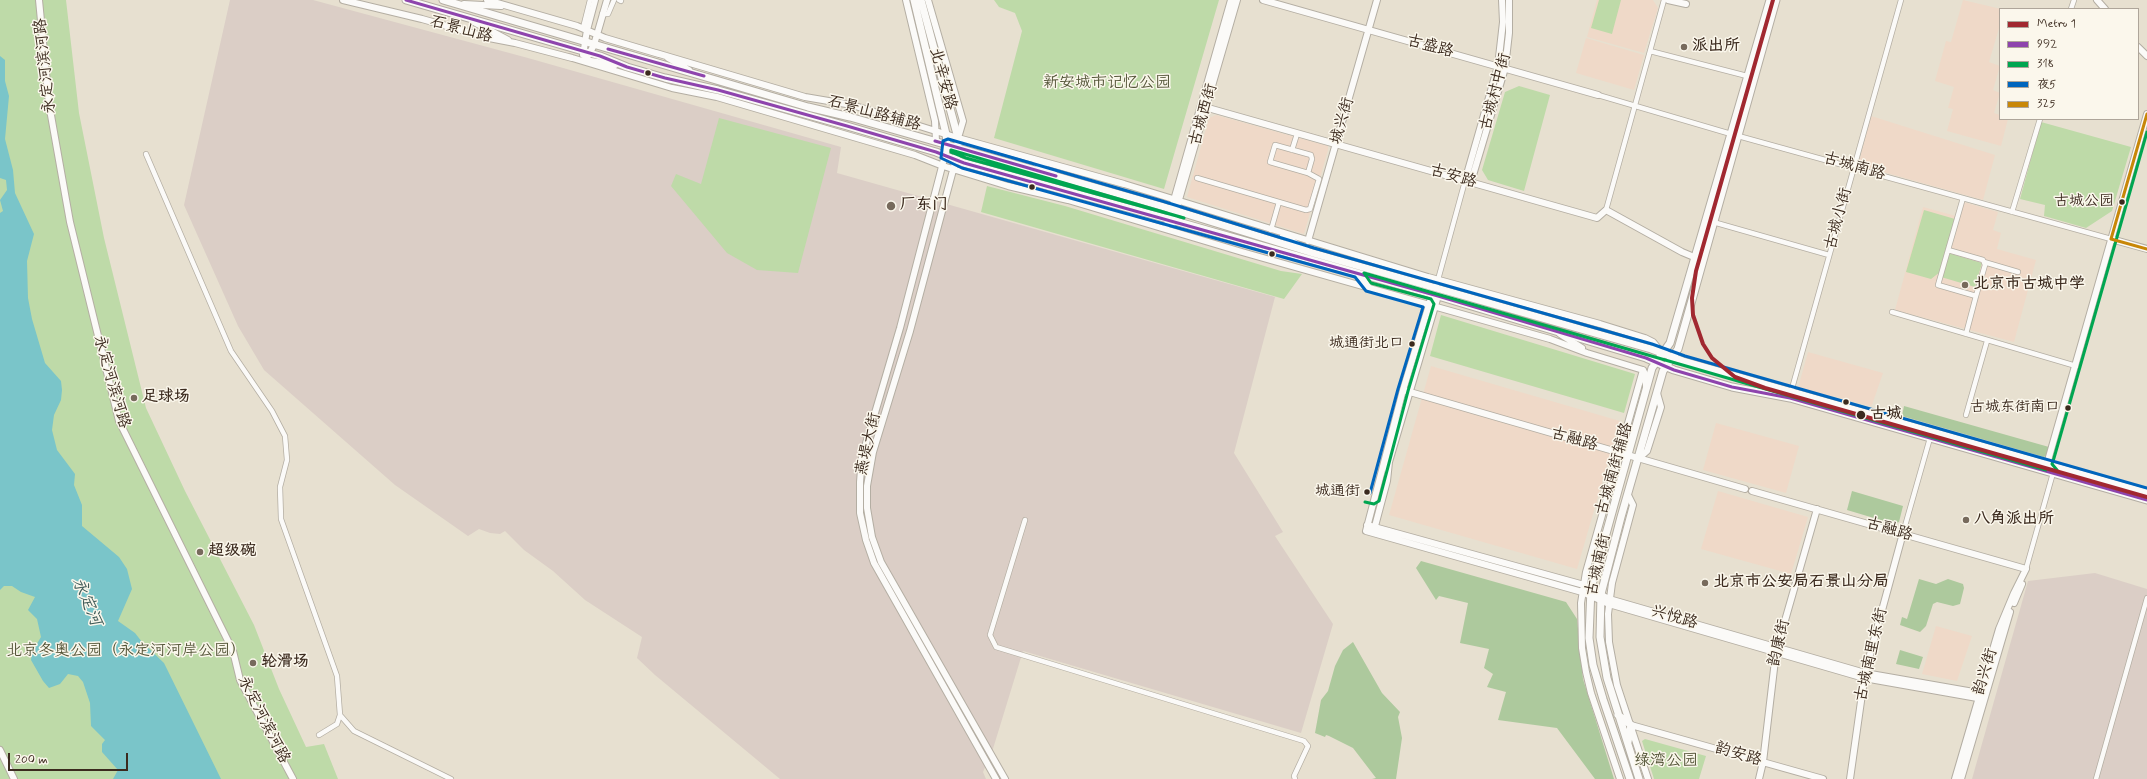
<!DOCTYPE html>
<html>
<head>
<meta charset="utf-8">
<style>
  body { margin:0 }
  #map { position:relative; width:2147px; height:779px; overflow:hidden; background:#e7e0d0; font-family:Mynerve,"LXGW WenKai TC",sans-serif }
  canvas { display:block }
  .legend { position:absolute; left:1999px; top:8px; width:140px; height:112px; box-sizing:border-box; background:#fbf7ec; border:1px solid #aea59a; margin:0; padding:5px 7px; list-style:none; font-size:12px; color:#3b2a1e }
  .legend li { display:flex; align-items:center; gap:8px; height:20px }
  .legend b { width:20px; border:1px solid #aea59a }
  .scale { position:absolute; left:8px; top:753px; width:120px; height:18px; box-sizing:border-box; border:2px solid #3b2a1e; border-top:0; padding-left:5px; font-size:12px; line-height:14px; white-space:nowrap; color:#3b2a1e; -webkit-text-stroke:3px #fbf7ec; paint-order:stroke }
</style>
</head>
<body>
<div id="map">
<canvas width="2147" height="779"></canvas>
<ul class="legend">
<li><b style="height:5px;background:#a12830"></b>Metro 1</li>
<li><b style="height:5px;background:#8e44ad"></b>992</li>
<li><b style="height:5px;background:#00a651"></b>318</li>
<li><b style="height:5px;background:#0065bd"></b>夜5</li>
<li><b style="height:5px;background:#c88708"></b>325</li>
</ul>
<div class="scale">200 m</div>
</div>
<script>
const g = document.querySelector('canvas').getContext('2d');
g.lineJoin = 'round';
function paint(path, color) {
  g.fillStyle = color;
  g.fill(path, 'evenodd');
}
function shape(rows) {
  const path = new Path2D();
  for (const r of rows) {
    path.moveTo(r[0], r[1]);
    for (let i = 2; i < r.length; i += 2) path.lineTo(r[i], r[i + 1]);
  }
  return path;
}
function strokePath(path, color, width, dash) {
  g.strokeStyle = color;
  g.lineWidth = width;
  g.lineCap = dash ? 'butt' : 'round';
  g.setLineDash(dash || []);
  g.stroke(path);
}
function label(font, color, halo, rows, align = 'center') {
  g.font = font + ' Mynerve,"LXGW WenKai TC",sans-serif';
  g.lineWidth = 3;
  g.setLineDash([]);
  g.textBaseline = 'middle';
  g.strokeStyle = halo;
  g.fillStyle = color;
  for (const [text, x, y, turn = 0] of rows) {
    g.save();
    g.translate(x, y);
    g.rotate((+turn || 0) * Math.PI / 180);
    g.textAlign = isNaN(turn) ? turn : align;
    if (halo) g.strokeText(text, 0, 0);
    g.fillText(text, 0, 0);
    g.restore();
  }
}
paint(shape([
  [1597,0,1653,0,1658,8,1644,53,1587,37],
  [1963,0,2001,9,2000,25,1989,62,2000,66,1993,90,2000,93,1994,113,2000,115,2000,119,2008,119,2001,146,1947,131,1953,109,1948,108,1954,87,1935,81,1946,41,1951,42],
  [1586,38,1644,55,1634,90,1576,73],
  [1216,115,1328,146,1328,150,1304,234,1187,197,1209,118],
  [1871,116,1995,155,1983,200,1858,165],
  [1960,201,1998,212,1993,230,2001,233,1997,249,2036,260,2014,342,1895,310,1923,207,1956,216],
  [1808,352,1883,373,1872,405,1870,406,1833,396,1830,398,1798,388],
  [1431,366,1620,421,1577,569,1389,515],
  [1716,423,1799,446,1786,493,1703,470],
  [1718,491,1808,517,1791,574,1701,549],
  [1936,626,1972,636,1957,681,1922,674]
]), '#efd9c8');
paint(shape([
  [230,0,313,0,528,58,841,147,837,173,1275,297,1234,453,1283,532,1275,536,1333,624,1301,733,1023,651,992,752,983,772,986,779,780,779,655,675,637,658,642,637,585,600,553,571,524,550,505,531,500,534,490,533,479,529,468,536,395,485,264,370,238,326,184,205],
  [2095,573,2147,589,2147,779,1972,779,2028,581]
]), '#dbcec6');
paint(shape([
  [0,0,66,0,79,113,104,238,146,408,185,491,254,625,279,689,306,747,324,744,338,779,0,779],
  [994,0,1219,0,1164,189,994,138,1022,31,1015,13,999,7],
  [1599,0,1621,0,1612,34,1591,28],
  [1519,86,1550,95,1524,191,1488,180,1482,170,1505,92],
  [719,118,831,148,798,273,757,270,727,253,671,186,676,174,701,184],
  [2041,122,2131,147,2112,211,2086,228,2044,216,2045,205,2020,199],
  [987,186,1065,206,1281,271,1302,274,1284,299,981,212],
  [1924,210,1955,219,1940,272,1931,279,1906,272],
  [1948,253,1982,263,1975,287,1941,277],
  [1441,315,1635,374,1624,413,1430,356],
  [1645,739,1706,756,1699,779,1654,779,1642,741]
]), '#bedaa8');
paint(shape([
  [1904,406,2049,447,2047,455,2044,457,1902,416],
  [1852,491,1903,506,1899,522,1894,524,1847,510],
  [1421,561,1566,602,1577,619,1583,679,1614,779,1595,779,1557,728,1498,720,1506,692,1487,687,1493,674,1484,668,1489,649,1460,643,1468,603,1439,596,1436,600,1416,568],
  [1919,579,1936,584,1948,579,1963,584,1964,588,1960,604,1953,606,1937,602,1933,604,1926,626,1920,632,1900,625,1902,617,1907,619],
  [1353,642,1382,693,1400,712,1398,717,1402,738,1396,779,1372,779,1376,778,1353,748,1329,736,1326,735,1325,737,1315,733,1321,700,1328,691,1335,666,1343,650],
  [1900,650,1923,657,1919,669,1896,664]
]), '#adc99d');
paint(shape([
  [0,56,5,60,5,81,9,96,5,139,13,170,15,193,34,234,27,261,28,298,32,319,45,363,61,381,62,390,61,400,54,415,52,430,57,450,75,474,74,485,82,505,82,526,119,557,127,569,132,589,118,621,135,633,142,642,164,663,221,779,113,779,118,770,102,752,102,744,105,740,91,726,90,703,83,682,78,676,68,674,60,684,49,688,43,681,31,660,32,652,41,637,37,619,28,610,35,597,21,592,12,586,4,586,0,590,0,213,3,211,0,200,7,190,6,180,0,178]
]), '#7ac5c9');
const street = shape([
  [619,0,621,1],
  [1664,0,1650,51,1747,76],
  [2071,9,2074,0],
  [602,14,608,14,614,0],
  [583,28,590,0],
  [1598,95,1731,134,2111,239],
  [1275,145,1311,155,1312,159,1308,173,1270,162,1275,145],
  [1292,150,1297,134],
  [146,154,231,351,272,411,285,436,287,460,280,487,281,519,337,676,340,715,354,731,451,779],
  [1197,178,1306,210,1310,209,1319,179,1308,173],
  [1606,210,1650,51],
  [2012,212,2040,119],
  [1713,222,1829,255],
  [1271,230,1279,202],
  [1948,250,1983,260,1985,265,1976,296,1938,285,1948,250,1963,198],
  [1984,262,2018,272],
  [1436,287,1465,181],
  [1892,312,2076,366],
  [1966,334,1976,296],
  [1791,392,1901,0],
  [1966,415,1987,341],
  [1025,520,990,635,996,647,1304,741,1308,746,1294,776,1295,779],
  [1903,533,1930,438],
  [2026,569,2053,473],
  [319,735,337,724,340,715],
  [2096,779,2147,598]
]);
const secondary = shape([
  [39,0,49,104,70,222,119,421,233,651,240,680,293,779],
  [343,0,422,19,489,38,515,43,572,58],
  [487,0,577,26,605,38,659,54],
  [906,0,935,121,936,141],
  [928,0,963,121,958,138],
  [1263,0,1598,95],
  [1668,0,1686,4],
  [2097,0,2105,9],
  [464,4,501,6],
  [474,22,508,40],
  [2138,47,2147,56],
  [656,53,805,97,852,105,958,138,1124,184,1428,277,1600,324,1645,338,1653,342,1662,353],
  [583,55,587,30,595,0],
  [588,56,594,45,607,0],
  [569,57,672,88,717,97,915,155,943,166,1008,186,1068,200,1242,252,1550,339,1587,353,1643,370,1645,374,1646,386],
  [668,58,689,70],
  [585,60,615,65],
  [1201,106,1597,218,1606,210,1682,252,1694,257],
  [945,155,900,328,862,457,860,482,860,513,866,540,874,563,996,779],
  [956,159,910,331,873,452,867,486,867,508,872,537,881,562,1005,779],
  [1036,163,1054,174],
  [1465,181,1498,66,1503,22,1502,0],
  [1471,182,1505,68,1509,33,1509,0],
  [1172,224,1237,0],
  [1166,228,1231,0],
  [1283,236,1306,249],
  [2111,239,2147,249],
  [1308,241,1377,0],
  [1432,295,1403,390,1366,531,1582,592,1609,604,1864,678,1983,699],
  [1560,334,1582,348],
  [1403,390,1745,489],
  [1639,458,1647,451,1661,407,1657,393],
  [2050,468,2047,465,2049,457,2147,114],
  [1752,491,2026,569],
  [1628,495,1633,505,1612,583,1608,614,1609,642,1617,685,1648,779],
  [1367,525,1584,585,1609,599,1865,673,1985,694],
  [1374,530,1387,481,1389,462,1438,296],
  [2014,603,2022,584],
  [1631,725,1823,779],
  [0,750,14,779],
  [1620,779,1591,693,1586,672,1582,648,1581,603,1586,572,1643,370],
  [1759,779,1763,762,1776,652,1817,509],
  [1850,779,1865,673,1903,533],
  [1955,779,1999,629,2014,593,2026,569],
  [1961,779,2010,612]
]);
const primary = shape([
  [406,0,600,56,627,67,665,78,718,90,847,126,936,152,964,163,1168,219,1438,296,1646,358,1674,370,1732,387,1790,398,2147,500],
  [443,0,808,107,850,117,1161,206,1313,253,1651,349,1683,361,2147,493],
  [914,0,946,134,947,144,945,155],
  [921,0,958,138,958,147,956,159],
  [1358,274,1368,287],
  [1618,715,1631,725,1628,742],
  [1630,779,1603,699,1593,665,1589,638,1591,588,1652,368,1670,343,1770,0],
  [1639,779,1607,678,1600,637,1601,594,1621,517,1663,371,1678,349,1690,307,1776,0]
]);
strokePath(street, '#b4aea3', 6);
strokePath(secondary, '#b4aea3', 8);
strokePath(primary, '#b4aea3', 9);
strokePath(street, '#fbfaf8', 4.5);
strokePath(secondary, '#fbfaf8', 6);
strokePath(primary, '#fbfaf8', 7);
strokePath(shape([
  [406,0,600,56,627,67,665,78,718,90,847,126,936,152,964,163,1438,296,1646,358,1674,370,1732,387,1790,398,2147,500],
  [608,49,704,76],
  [935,141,1056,176]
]), '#8e44ad', 3);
strokePath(shape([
  [951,150,1160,211,1184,218,966,158,951,152,951,150],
  [2057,470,2052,464,2054,458,2147,132],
  [1365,502,1374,504,1379,501,1408,391,1434,304,1431,299,1371,283,1364,273,2046,470]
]), '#00a651', 3);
strokePath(shape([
  [1367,492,1370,493,1398,389,1423,307,1366,291,1355,277,962,168,941,158,943,141,948,139,1162,201,1314,248,1652,344,1685,356,2147,488]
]), '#0065bd', 3);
strokePath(shape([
  [2111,239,2147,114],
  [2111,239,2147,249]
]), '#c88708', 3);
strokePath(shape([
  [1773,0,1696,271,1692,298,1693,315,1703,344,1712,358,1735,377,1765,388,2147,497]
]), '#a12830', 4);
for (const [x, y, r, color] of [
  [1684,47,4,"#776a5c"],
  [648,73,3.5,"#3b2a1e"],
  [1032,187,3.5,"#3b2a1e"],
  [2122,202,3.5,"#3b2a1e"],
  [891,206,5,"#776a5c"],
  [1272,254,3.5,"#3b2a1e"],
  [1965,285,4,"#776a5c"],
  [1412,344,3.5,"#3b2a1e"],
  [134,398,4,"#776a5c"],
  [1846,402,3.5,"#3b2a1e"],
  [2068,408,3.5,"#3b2a1e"],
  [1861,415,5,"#3b2a1e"],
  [1367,492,3.5,"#3b2a1e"],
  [1966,520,4,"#776a5c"],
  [200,552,4,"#776a5c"],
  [1705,583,4,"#776a5c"],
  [253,663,4,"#776a5c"]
]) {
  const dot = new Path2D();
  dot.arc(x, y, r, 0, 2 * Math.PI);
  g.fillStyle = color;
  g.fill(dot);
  strokePath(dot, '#fbf7ec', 1.5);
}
label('15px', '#3b2a1e', '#fbf7ec', [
  ["古城公园",2114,202],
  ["城通街北口",1404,344],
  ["古城东街南口",2060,408],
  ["城通街",1360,492]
], 'right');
label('16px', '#3b2a1e', '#fbf7ec', [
  ["石景山路",461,30,15],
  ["古盛路",1430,47,15],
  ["永定河滨河路",46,66,-96],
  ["北辛安路",942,79,75],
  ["古城村中街",1496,92,-75],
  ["石景山路辅路",874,114,15],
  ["古城西街",1204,115,-74],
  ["城兴街",1343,121,-74],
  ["古城南路",1854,167,16],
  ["古安路",1453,177,16],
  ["古城小街",1839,219,-75],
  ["永定河滨河路",111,382,74],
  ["古融路",1574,440,16],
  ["燕堤大街",869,444,-77],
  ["古城南街辅路",1615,469,-74],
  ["古融路",1889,530,16],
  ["古城南街",1599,565,-77],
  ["兴悦路",1674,618,16],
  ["韵康街",1780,643,-77],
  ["古城南里东街",1872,655,-77],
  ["韵兴街",1986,672,-73],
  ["永定河滨河路",263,720,63],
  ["韵安路",1738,755,16]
]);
label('bold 16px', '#3b2a1e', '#fbf7ec', [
  ["派出所",1692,47],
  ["厂东门",900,206],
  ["北京市古城中学",1973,285],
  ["足球场",142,398],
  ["八角派出所",1974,520],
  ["超级碗",208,552],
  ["北京市公安局石景山分局",1713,583],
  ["轮滑场",261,663]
], 'left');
label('16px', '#545538', '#fbf7ec', [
  ["新安城市记忆公园",1107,84],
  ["北京冬奥公园（永定河河岸公园）",126,652],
  ["绿湾公园",1666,762]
]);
label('bold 16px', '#3b2a1e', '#fbf7ec', [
  ["古城",1870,415]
], 'left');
label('italic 17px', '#415c59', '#fbf7ec', [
  ["永定河",86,602,67]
]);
</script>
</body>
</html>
